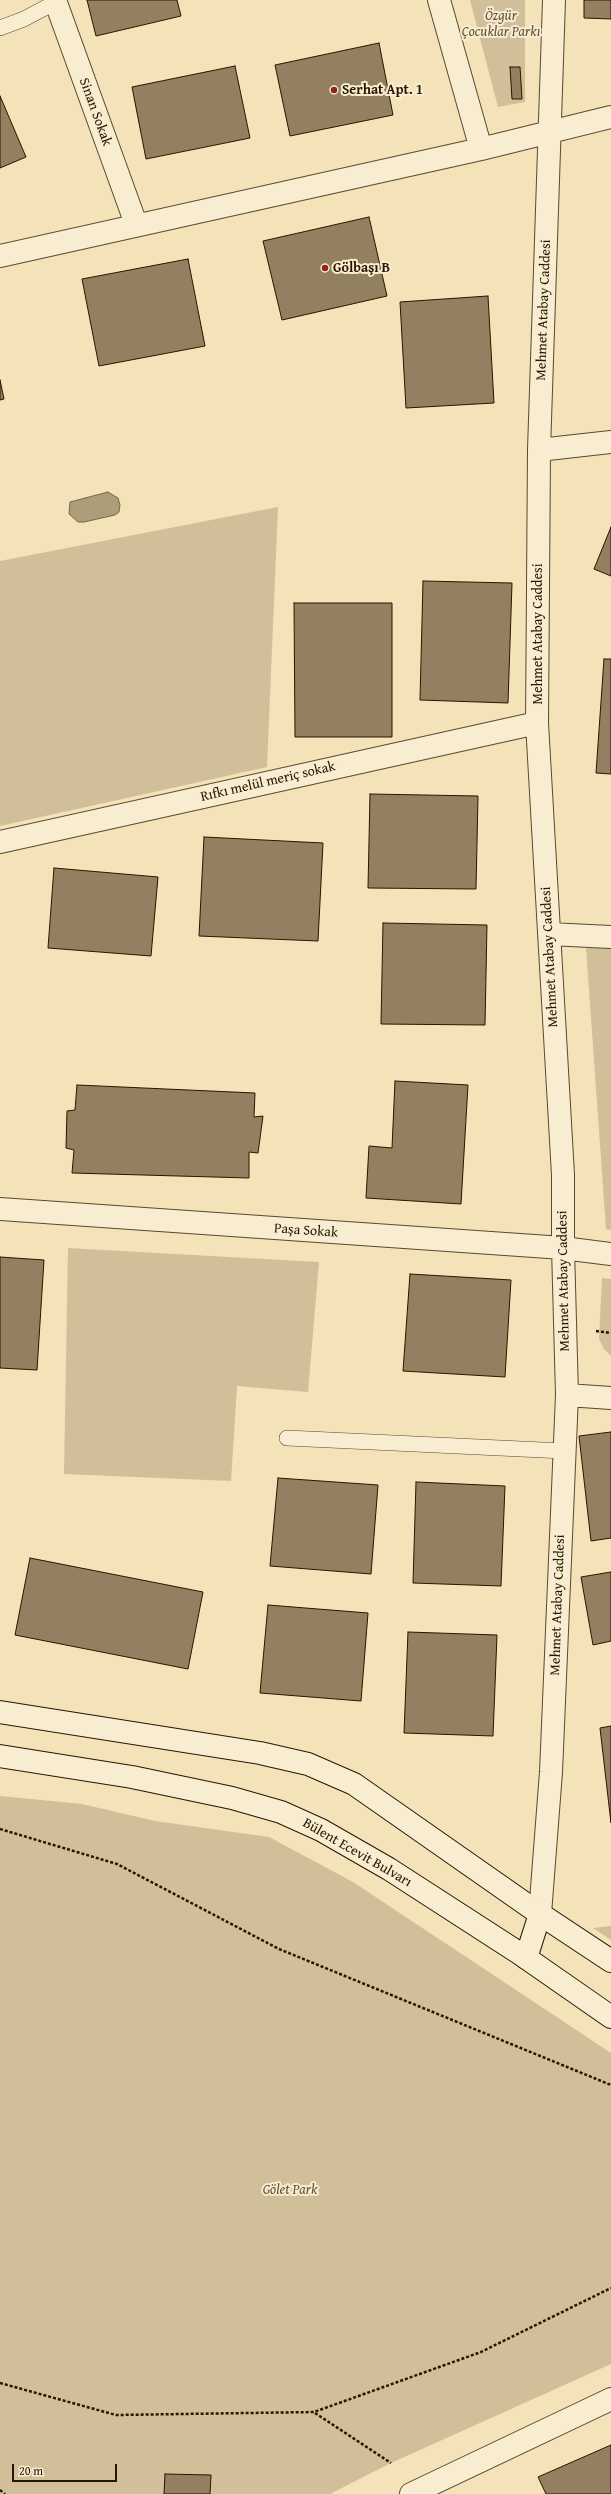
<!DOCTYPE html>
<html>
<head>
<meta charset="utf-8">
<style>
  body { margin:0 }
  #map { position:relative; width:611px; height:2494px; overflow:hidden; background:#f4e2b8; font-family:"Gentium Book Plus",serif }
  canvas { display:block }
  .scale { position:absolute; left:12px; top:2464px; width:105px; height:18px; box-sizing:border-box; border:2px solid #271600; border-top:0; padding-left:5px; font-size:12px; line-height:14px; white-space:nowrap; color:#271600; -webkit-text-stroke:3px #f8ecd1; paint-order:stroke }
</style>
</head>
<body>
<div id="map">
<canvas width="611" height="2494"></canvas>
<div class="scale">20 m</div>
</div>
<script>
const g = document.querySelector('canvas').getContext('2d');
g.lineJoin = 'round';
function paint(path, color) {
  g.fillStyle = color;
  g.fill(path, 'evenodd');
}
function shape(rows) {
  const path = new Path2D();
  for (const r of rows) {
    path.moveTo(r[0], r[1]);
    for (let i = 2; i < r.length; i += 2) path.lineTo(r[i], r[i + 1]);
  }
  return path;
}
function strokePath(path, color, width, dash) {
  g.strokeStyle = color;
  g.lineWidth = width;
  g.lineCap = dash ? 'butt' : 'round';
  g.setLineDash(dash || []);
  g.stroke(path);
}
function label(font, color, halo, rows, align = 'center') {
  g.font = font + ' "Gentium Book Plus",serif';
  g.lineWidth = 4;
  g.setLineDash([]);
  g.textBaseline = 'middle';
  g.strokeStyle = halo;
  g.fillStyle = color;
  for (const [text, x, y, turn = 0] of rows) {
    g.save();
    g.translate(x, y);
    g.rotate((+turn || 0) * Math.PI / 180);
    g.textAlign = isNaN(turn) ? turn : align;
    if (halo) g.strokeText(text, 0, 0);
    g.fillText(text, 0, 0);
    g.restore();
  }
}
paint(shape([
  [470,0,525,0,525,102,498,107],
  [278,507,267,767,0,826,0,561],
  [586,948,611,948,611,1230,606,1229],
  [68,1248,319,1262,308,1392,237,1386,231,1481,64,1474],
  [602,1278,611,1279,611,1356,604,1349,599,1339],
  [0,1796,82,1804,155,1821,269,1837,353,1882,611,2053,611,2364,391,2463,330,2494,0,2494],
  [611,1926,611,1940,593,1928]
]), '#d1bf99');
const water = shape([
  [108,492,118,498,120,505,119,512,115,515,84,522,78,522,69,514,70,502,108,492]
]);
paint(water, '#ae9d79');
strokePath(water, '#786749', 1);
const building = shape([
  [87,0,177,0,181,16,96,36,87,0],
  [584,0,611,0,611,19,584,18,584,0],
  [379,43,393,115,290,136,275,65,379,43],
  [235,66,250,138,146,159,132,87,235,66],
  [510,67,520,67,522,99,512,99,510,67],
  [0,96,26,157,0,168,0,96],
  [369,217,387,296,282,320,263,241,369,217],
  [188,259,205,346,99,366,82,279,188,259],
  [488,296,494,403,406,408,400,302,488,296],
  [0,380,4,399,0,400,0,380],
  [611,527,611,576,594,569,611,527],
  [423,581,512,583,508,703,420,700,423,581],
  [294,603,392,603,392,737,295,737,294,603],
  [604,659,611,659,611,774,596,773,604,659],
  [370,794,478,796,476,889,368,888,370,794],
  [204,837,323,843,318,941,199,936,204,837],
  [54,868,158,877,151,956,48,948,54,868],
  [383,923,487,925,485,1025,381,1024,383,923],
  [395,1081,468,1085,461,1204,366,1198,369,1146,392,1148,395,1081],
  [77,1085,255,1093,254,1117,263,1116,258,1153,249,1152,249,1178,72,1173,74,1150,66,1148,67,1111,75,1110,77,1085],
  [0,1257,44,1260,37,1370,0,1368,0,1257],
  [410,1274,511,1280,505,1377,403,1371,410,1274],
  [611,1432,611,1538,591,1541,579,1436,611,1432],
  [278,1478,378,1485,371,1574,270,1566,278,1478],
  [416,1482,505,1486,501,1586,413,1583,416,1482],
  [30,1558,203,1592,188,1669,15,1635,30,1558],
  [611,1572,611,1641,593,1645,581,1577,611,1572],
  [268,1605,368,1613,361,1701,260,1693,268,1605],
  [408,1632,497,1635,493,1736,404,1733,408,1632],
  [611,1726,611,1823,600,1728,611,1726],
  [611,2445,611,2494,546,2494,538,2477,611,2445],
  [165,2474,211,2475,210,2494,164,2494,165,2474]
]);
paint(building, '#928060');
strokePath(building, '#271600', 1);
const service = shape([
  [0,28,24,19,56,2],
  [287,1438,564,1451]
]);
const minor = shape([
  [55,0,136,224],
  [439,0,481,149],
  [0,256,481,149,611,117],
  [539,450,611,442],
  [0,842,537,723],
  [549,934,611,937],
  [0,1209,563,1248,611,1254],
  [567,1395,611,1398],
  [540,1914,551,1772,567,1395,563,1248,563,1175,537,723,539,450,554,0],
  [411,2494,611,2399]
]);
const secondary = shape([
  [0,1712,260,1753,308,1764,354,1784,540,1914,611,1961],
  [0,1756,132,1777,232,1798,281,1812,321,1830,389,1869,519,1953,611,2017],
  [526,1958,540,1914]
]);
strokePath(service, '#5a492e', 16);
strokePath(minor, '#5a492e', 24);
strokePath(secondary, '#271600', 24);
strokePath(shape([
  [596,1331,611,1333],
  [0,1829,117,1864,279,1949,611,2085],
  [0,2383,116,2415,314,2412,481,2352,611,2288],
  [315,2413,391,2463],
  [0,2490,5,2494]
]), '#271600', 2.5, [3, 2]);
strokePath(service, '#f8ecd1', 15);
strokePath(minor, '#f8ecd1', 22);
strokePath(secondary, '#f8ecd1', 22);
for (const [x, y, r, color] of [
  [334,90,4,"#8f2418"],
  [325,268,4,"#8f2418"]
]) {
  const dot = new Path2D();
  dot.arc(x, y, r, 0, 2 * Math.PI);
  g.fillStyle = color;
  g.fill(dot);
  strokePath(dot, '#f8ecd1', 1.5);
}
label('italic 14px', '#625136', '#f8ecd1', [
  ["Özgür",501,16],
  ["Çocuklar Parkı",501,32],
  ["Gölet Park",290,2190]
]);
label('bold 14px', '#271600', '#f8ecd1', [
  ["Serhat Apt. 1",342,90],
  ["Gölbaşı B",333,268]
], 'left');
label('14px', '#271600', '#f8ecd1', [
  ["Sinan Sokak",95,112,70],
  ["Mehmet Atabay Caddesi",544,310,-88],
  ["Mehmet Atabay Caddesi",538,634,-90],
  ["Rıfkı melül meriç sokak",268,782,-13],
  ["Mehmet Atabay Caddesi",550,957,-93],
  ["Paşa Sokak",306,1231,4],
  ["Mehmet Atabay Caddesi",564,1281,-91],
  ["Mehmet Atabay Caddesi",558,1605,-88],
  ["Bülent Ecevit Bulvarı",357,1853,30]
]);
</script>
</body>
</html>
